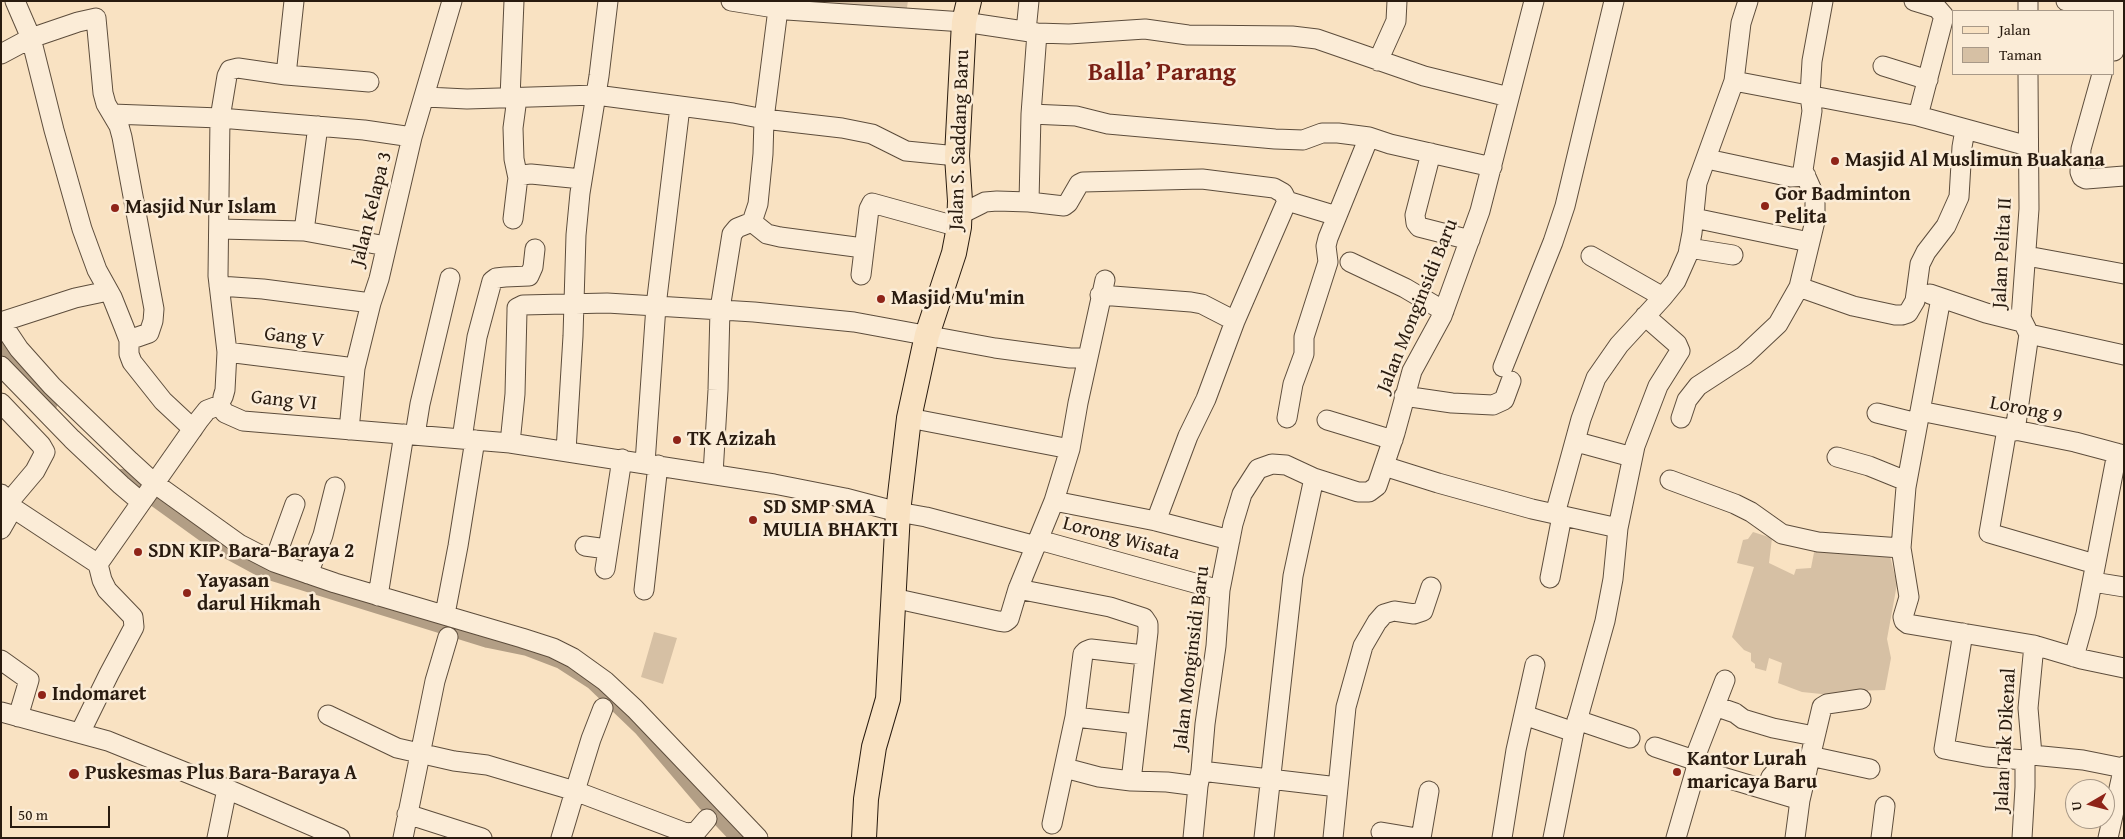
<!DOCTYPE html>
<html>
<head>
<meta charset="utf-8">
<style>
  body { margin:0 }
  #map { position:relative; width:2125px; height:839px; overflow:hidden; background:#f9e2c2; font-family:"Gentium Book Plus",serif }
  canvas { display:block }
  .frame { position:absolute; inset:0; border:2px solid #291b0f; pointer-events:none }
  .legend { position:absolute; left:1952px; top:10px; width:162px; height:65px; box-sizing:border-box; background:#fbecd7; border:1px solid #a79887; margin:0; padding:6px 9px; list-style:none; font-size:15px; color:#291b0f }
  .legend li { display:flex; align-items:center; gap:10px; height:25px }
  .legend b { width:25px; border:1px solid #a79887 }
  .north { position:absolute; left:2065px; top:779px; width:50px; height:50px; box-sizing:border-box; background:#fbecd7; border:1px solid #a79887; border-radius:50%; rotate:262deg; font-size:14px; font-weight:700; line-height:20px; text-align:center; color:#291b0f }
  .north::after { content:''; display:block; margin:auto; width:18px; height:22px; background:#8f2418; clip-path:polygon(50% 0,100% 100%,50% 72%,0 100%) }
  .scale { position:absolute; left:10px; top:806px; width:100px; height:22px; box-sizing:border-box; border:2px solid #291b0f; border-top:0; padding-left:6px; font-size:15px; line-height:18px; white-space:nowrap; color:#291b0f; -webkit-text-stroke:4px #fbecd7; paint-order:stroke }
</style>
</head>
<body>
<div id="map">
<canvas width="2125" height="839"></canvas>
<div class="frame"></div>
<ul class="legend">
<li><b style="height:6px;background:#f9e2c2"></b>Jalan</li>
<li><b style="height:14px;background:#d6c0a4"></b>Taman</li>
</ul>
<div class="north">U</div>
<div class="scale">50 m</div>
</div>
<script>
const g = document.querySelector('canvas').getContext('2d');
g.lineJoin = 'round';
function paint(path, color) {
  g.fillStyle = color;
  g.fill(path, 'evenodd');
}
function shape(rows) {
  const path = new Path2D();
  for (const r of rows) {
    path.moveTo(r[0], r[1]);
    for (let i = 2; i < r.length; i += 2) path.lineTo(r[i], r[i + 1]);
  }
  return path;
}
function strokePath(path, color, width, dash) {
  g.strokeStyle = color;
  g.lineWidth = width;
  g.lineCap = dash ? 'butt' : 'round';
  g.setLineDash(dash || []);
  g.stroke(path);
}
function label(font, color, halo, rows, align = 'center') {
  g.font = font + ' "Gentium Book Plus",serif';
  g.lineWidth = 5;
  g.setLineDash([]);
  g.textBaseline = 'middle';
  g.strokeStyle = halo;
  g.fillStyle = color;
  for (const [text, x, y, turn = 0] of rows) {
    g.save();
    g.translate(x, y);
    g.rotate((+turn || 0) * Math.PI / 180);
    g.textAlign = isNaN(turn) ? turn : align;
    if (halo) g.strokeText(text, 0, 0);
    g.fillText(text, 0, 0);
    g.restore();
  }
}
paint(shape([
  [908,1,906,14,824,8,821,2],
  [1753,532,1772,538,1769,563,1794,575,1796,569,1811,568,1816,542,1888,548,1897,584,1887,639,1891,658,1885,690,1851,691,1831,695,1802,692,1778,683,1782,663,1769,658,1766,671,1755,668,1755,664,1751,661,1751,653,1744,650,1732,637,1754,567,1737,563,1743,540,1748,539],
  [654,632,677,638,663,684,641,677]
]), '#d6c0a4');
strokePath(shape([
  [1,346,50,405],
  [122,476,226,551,263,571,488,641,527,649,561,662,592,682,641,729,705,804,737,838]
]), '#b29e85', 14);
const minor = shape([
  [15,1,31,38,54,130,82,229,97,270,112,297,124,327,129,340,129,354,132,362,163,401,193,429],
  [731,1,787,10,964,22,1037,33,1069,34,1145,29,1188,35,1292,36,1317,39,1424,76,1509,97],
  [1914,1,1937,8,1944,16,1918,116],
  [2028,1,2028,11],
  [2066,1,2117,10],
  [1026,31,1029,1],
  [2114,51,2124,9],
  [1,54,31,38,78,22,96,18,103,93,106,104,119,126,122,137,154,309,153,321,149,333,129,340],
  [1378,61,1396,21,1397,1],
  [1883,66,1928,80],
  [2102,74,2081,149,2080,172,2082,177,2086,179,2124,176],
  [286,75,294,1],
  [1734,81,1918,116,2028,146],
  [426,97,467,99,596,95,733,113,764,119,842,128,872,134,906,151,957,156],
  [510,98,514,1],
  [517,98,513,128,514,159,518,178],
  [112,114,220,118,364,130,412,137],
  [1031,114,1076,116,1108,124,1275,139,1303,140,1322,133,1338,133,1369,137,1390,144,1492,167],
  [1431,153,1415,215,1416,223,1419,227,1470,240],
  [1707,159,1791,177,1806,176],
  [1029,202,1031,114,1037,33],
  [961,214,985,202,997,201,1029,202,1064,206,1068,203,1079,184,1083,182,1202,179,1274,188,1283,193,1287,201,1337,216],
  [1694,218,1809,242],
  [513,219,517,185,518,178,522,175,531,174,582,179],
  [752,222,767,234,780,237,863,248],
  [219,229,304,231,386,246],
  [304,231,318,126],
  [1689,248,1733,255],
  [1591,256,1663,297],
  [2027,256,2124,274],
  [1350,262,1405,288,1444,311],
  [861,275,869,209,872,203,959,227],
  [219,286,263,289,371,303],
  [1799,287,1853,306,1895,315,1902,315,1908,313,1915,301,1920,264,1926,252,1946,226,1959,197,1962,147,1965,130],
  [1930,294,1986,313,2022,322],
  [1100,295,1191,302,1202,304,1235,321],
  [1941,298,1906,487,1901,548,1909,597,1903,617,1904,621,1908,624,2034,645,2081,659,2124,668],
  [1,322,19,349,52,386,130,461,154,483,239,544,274,562,335,583,522,638,553,648,573,658,605,681,635,709,758,838],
  [1,322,75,298,108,291],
  [2029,334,2124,355],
  [227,352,355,368],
  [1,366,72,439,121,485,141,502],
  [1503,367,1553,242,1565,206,1614,1],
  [1404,396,1452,403,1493,405,1504,400,1511,381],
  [223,397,225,390,227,352,218,276,220,118,227,76,230,70,238,68,286,75,369,82],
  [1,403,41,445,45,452,35,471,8,503],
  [1920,411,2075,442,2124,455],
  [1877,413,1917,423],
  [909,418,1070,449],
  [1287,418,1293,384,1304,354,1304,337,1328,262,1326,246,1328,238,1369,137],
  [1681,418,1687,400,1698,386,1744,356,1778,324,1799,287,1815,221,1815,197,1803,170,1812,111,1810,95,1812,61,1823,1],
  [1327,420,1393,440],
  [2007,429,1989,533,2095,564],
  [349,430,355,368,371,303,379,279,412,137,452,1],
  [2015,431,2029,334,2021,318,2029,209,2028,74],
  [415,435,420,404,450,278],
  [462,439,477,337,492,281,496,278,505,277,529,276,533,267,535,249],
  [1577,442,1632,457],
  [510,443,515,394,517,311,517,308,523,305,607,303,754,312,854,322,995,348,1070,358,1087,358],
  [566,451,573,336,576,235,580,193,599,76,608,1],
  [1837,457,1869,466,1906,481],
  [645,463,656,306,680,107],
  [1384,466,1438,483,1532,509,1618,528],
  [713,474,718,390,720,309,732,234,737,228,752,222,758,204,763,154,764,119,778,9],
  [1670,480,1735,504,1751,512,1782,534,1818,542,1901,548],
  [1,494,13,508,98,564],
  [1054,501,1156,521,1230,540],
  [1555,514,1581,419,1596,378,1619,345,1663,297,1676,281,1688,254,1692,233,1697,183,1734,81,1741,23,1748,1],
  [1156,521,1188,436,1206,399,1235,321,1287,201],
  [1,529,13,508],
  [1039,540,1220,590],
  [585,546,607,549],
  [274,562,295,504],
  [605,569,622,459],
  [308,574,323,535,335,487],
  [1550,578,1562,516],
  [2093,582,2124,587],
  [1018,589,1110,607,1144,618,1148,624,1148,632,1131,781,1167,782,1198,786],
  [644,590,658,465],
  [378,596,404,434],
  [893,598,998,621,1005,622,1009,619,1018,589,1054,501,1070,449,1078,403,1105,280],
  [445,614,458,546,475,440],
  [1963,633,1944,749,1986,757,2025,760],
  [2074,657,2086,614,2117,453],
  [1,660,29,680,18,717],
  [1715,706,1735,713,1743,719,1773,728,1814,736],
  [1,712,108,741,227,789,217,838],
  [328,715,397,748,454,761,487,765,575,791,591,739,603,708],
  [1524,715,1574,732,1605,621,1613,579,1618,528,1635,446,1658,386,1680,351,1677,344,1645,316],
  [1075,717,1137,724],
  [1577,720,1630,738],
  [80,733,109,674,134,627,133,617,107,590,102,580,98,564,199,420,207,410,215,407,220,406,225,413,243,421,510,443,774,484,845,498,898,512,926,517,1036,546],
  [1655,747,1694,760],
  [2032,755,2028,708,2034,645],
  [2032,755,2083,760,2123,768],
  [1810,756,1870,769],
  [1065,768,1099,777,1131,781],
  [1696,769,1800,800],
  [1201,771,1338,787],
  [227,789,340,838],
  [1766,789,1771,777,1779,768,1785,767,1807,771],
  [407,814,482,838],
  [1052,824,1075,717,1083,654,1086,651,1091,649,1144,655],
  [1381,832,1417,838],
  [403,838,435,681,448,637],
  [561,838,575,791,686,833,696,832,707,819],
  [1193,838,1198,786,1201,771,1205,724,1216,646,1220,590,1233,524,1242,494,1258,469,1272,464,1286,465,1314,478,1358,492,1369,492,1377,486,1395,433,1412,371,1442,316,1480,211,1534,1],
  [1264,838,1293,576,1314,478],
  [1333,838,1346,707,1363,646,1377,622,1384,614,1394,611,1414,614,1423,611,1431,587],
  [1421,838,1429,791],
  [1502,838,1516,750,1535,665],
  [1553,838,1574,732],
  [1676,838,1696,769,1694,760,1725,680],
  [1795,838,1800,800,1822,707,1827,704,1861,699],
  [1881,838,1885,806],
  [2022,838,2025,787,2025,760],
  [2108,838,2124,766]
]);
const major = shape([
  [864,838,866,799,874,747,888,699,898,512,909,418,927,335,954,253,959,227,960,201,957,156,964,22,969,1]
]);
strokePath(minor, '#5d4d3c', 21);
strokePath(major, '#291b0f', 26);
strokePath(minor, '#fbecd7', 19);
strokePath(major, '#f9e2c2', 24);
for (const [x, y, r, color] of [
  [1835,161,5,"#8f2418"],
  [1765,206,5,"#8f2418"],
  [115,208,5,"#8f2418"],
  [881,299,5,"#8f2418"],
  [677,440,5,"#8f2418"],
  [753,520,5,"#8f2418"],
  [138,552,5,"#8f2418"],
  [187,593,5,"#8f2418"],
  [42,695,5,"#8f2418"],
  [1677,772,5,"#8f2418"],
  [74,774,6,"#8f2418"]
]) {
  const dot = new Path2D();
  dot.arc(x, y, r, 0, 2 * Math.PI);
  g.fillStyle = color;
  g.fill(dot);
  strokePath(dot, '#fbecd7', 2);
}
label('20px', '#291b0f', '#fbecd7', [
  ["Jalan S. Saddang Baru",960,140,-88],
  ["Jalan Kelapa 3",372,209,-76],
  ["Jalan Pelita II",2003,253,-87],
  ["Jalan Monginsidi Baru",1418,306,-68],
  ["Gang V",294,338,7],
  ["Gang VI",284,401,6],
  ["Lorong 9",2026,410,11],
  ["Lorong Wisata",1121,539,15],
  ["Jalan Monginsidi Baru",1192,658,-83],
  ["Jalan Tak Dikenal",2006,740,-87]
]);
label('bold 20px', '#291b0f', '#fbecd7', [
  ["Masjid Al Muslimun Buakana",1845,161],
  ["Gor Badminton",1775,195],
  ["Pelita",1775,218],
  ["Masjid Nur Islam",125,208],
  ["Masjid Mu'min",891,299],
  ["TK Azizah",687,440],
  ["SD SMP SMA",763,508],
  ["MULIA BHAKTI",763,531],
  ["SDN KIP. Bara-Baraya 2",148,552],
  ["Yayasan",197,582],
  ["darul Hikmah",197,605],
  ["Indomaret",52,695],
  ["Kantor Lurah",1687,760],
  ["maricaya Baru",1687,783],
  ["Puskesmas Plus Bara-Baraya A",85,774]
], 'left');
label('bold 25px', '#7a1f14', '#fbecd7', [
  ["Ballaʼ Parang",1162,74]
]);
</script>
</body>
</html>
